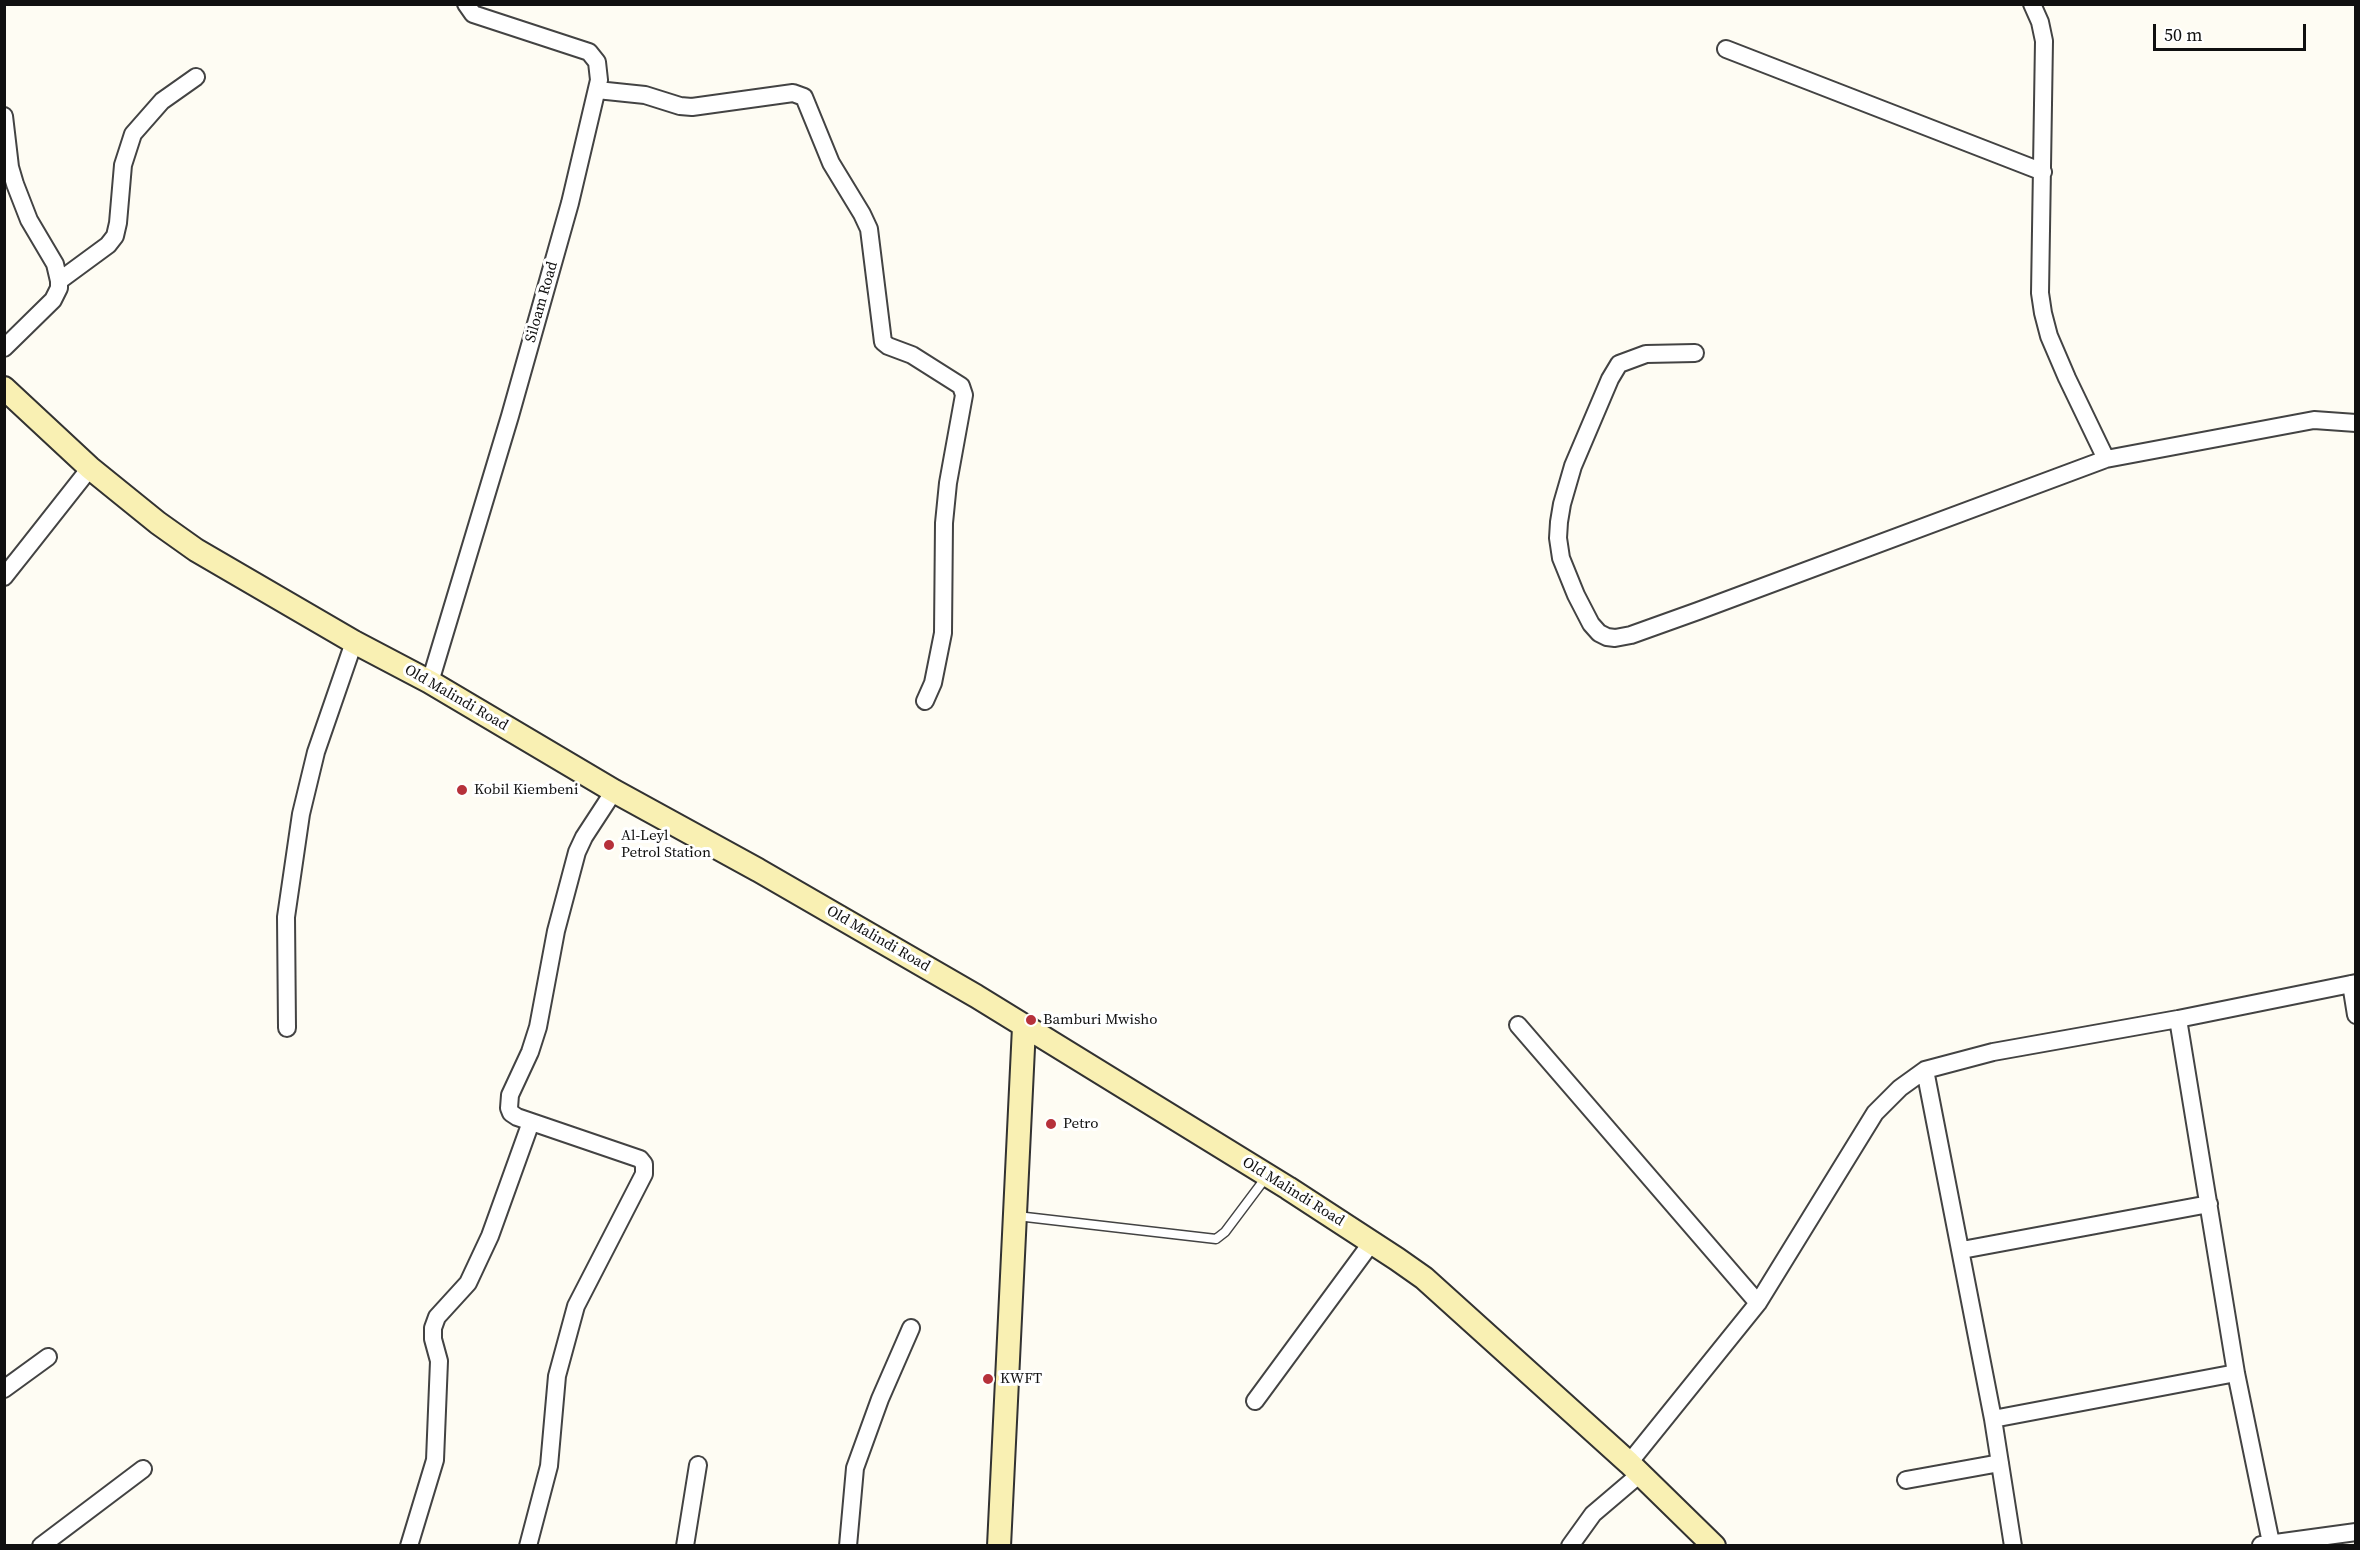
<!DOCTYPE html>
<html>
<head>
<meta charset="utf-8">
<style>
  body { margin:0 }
  #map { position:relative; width:2360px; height:1550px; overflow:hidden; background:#fefcf3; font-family:"Source Serif 4",serif }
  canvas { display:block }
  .frame { position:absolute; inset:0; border:6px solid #101010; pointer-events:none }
  .scale { position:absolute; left:2153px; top:24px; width:153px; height:27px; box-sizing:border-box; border:3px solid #101010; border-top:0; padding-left:8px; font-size:18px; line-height:21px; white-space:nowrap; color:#101010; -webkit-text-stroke:4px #fff; paint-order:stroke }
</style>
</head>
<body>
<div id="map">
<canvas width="2360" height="1550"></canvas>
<div class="frame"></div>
<div class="scale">50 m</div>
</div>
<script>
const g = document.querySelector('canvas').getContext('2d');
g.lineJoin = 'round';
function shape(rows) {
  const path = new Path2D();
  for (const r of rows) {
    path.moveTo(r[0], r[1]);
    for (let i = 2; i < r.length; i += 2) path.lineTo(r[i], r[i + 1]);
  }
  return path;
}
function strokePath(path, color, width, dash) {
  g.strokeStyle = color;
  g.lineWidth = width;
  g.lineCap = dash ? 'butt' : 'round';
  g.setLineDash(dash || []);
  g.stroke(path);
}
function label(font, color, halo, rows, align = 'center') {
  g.font = font + ' "Source Serif 4",serif';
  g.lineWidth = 6;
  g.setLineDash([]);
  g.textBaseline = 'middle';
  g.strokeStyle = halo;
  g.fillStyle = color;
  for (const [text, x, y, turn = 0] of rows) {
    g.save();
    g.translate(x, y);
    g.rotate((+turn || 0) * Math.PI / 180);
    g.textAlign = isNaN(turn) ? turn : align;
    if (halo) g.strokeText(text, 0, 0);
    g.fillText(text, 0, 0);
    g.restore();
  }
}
const lane = shape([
  [1017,1216,1216,1239,1225,1232,1267,1176]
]);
const street = shape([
  [2032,4,2040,22,2044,41,2040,293,2043,313,2049,336,2067,378,2106,459],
  [1726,49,2043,172],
  [597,90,645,95,680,106,692,107,793,93,804,97,831,163,862,214,869,229,883,342,888,346,912,355,961,386,964,395,948,483,944,523,943,633,933,683,925,701],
  [4,116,10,167,15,184,29,220,55,264,59,281,59,288,53,300,4,348],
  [59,281,108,245,115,236,118,223,123,165,133,134,162,101,196,77],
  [1695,353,1646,354,1619,364,1610,379,1573,466,1562,504,1559,522,1558,538,1561,558,1576,595,1591,624,1599,633,1607,637,1615,638,1631,635,1698,611,2106,459,2314,420,2356,423],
  [4,577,90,468],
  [430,682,510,416,570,203,599,80,597,62,589,52,473,14,466,4],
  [2351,984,2356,1015],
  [2178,1019,2236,1373,2271,1543],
  [1518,1025,1758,1303],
  [287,1028,286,917,301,814,316,752,354,642],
  [1925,1070,1993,1419,2013,1546],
  [1962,1250,2209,1204],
  [4,1389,48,1357],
  [1255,1401,1372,1242],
  [1993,1419,2236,1373],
  [1629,1463,1758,1303,1875,1113,1900,1088,1925,1070,1993,1052,2178,1019,2356,983],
  [1906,1480,2000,1463],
  [2261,1545,2356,1532],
  [41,1546,143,1469],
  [409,1546,435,1460,439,1361,433,1339,433,1328,437,1317,468,1283,490,1236,531,1122],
  [528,1546,549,1466,557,1376,576,1306,644,1174,644,1164,640,1159,517,1117,511,1113,509,1108,510,1095,530,1052,538,1027,556,931,577,852,584,837,614,791],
  [685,1546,698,1465],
  [848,1546,855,1468,880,1399,911,1328],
  [1570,1546,1593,1514,1640,1474]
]);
const secondary = shape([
  [4,388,90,468,158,523,196,550,354,642,430,682,614,791,758,870,976,996,1288,1188,1397,1259,1424,1278,1629,1463,1714,1546],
  [999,1546,1024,1027]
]);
strokePath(lane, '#434343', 11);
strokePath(street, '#434343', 20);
strokePath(secondary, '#323232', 26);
strokePath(lane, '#fff', 8);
strokePath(street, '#fff', 16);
strokePath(secondary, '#f9f0b3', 22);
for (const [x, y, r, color] of [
  [462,790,6,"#b6313a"],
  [609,845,6,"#b6313a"],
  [1031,1020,6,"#b6313a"],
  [1051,1124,6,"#b6313a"],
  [988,1379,6,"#b6313a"]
]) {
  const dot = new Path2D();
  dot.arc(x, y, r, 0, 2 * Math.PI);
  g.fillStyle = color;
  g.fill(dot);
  strokePath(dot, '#fff', 2);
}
label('15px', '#101010', '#fff', [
  ["Siloam Road",542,302,-74],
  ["Old Malindi Road",456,698,30],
  ["Old Malindi Road",878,939,30],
  ["Old Malindi Road",1293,1192,32]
]);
label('15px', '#101010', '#fff', [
  ["Kobil Kiembeni",474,790],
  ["Al-Leyl",621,836],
  ["Petrol Station",621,853],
  ["Bamburi Mwisho",1043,1020],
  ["Petro",1063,1124],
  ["KWFT",1000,1379]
], 'left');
</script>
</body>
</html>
